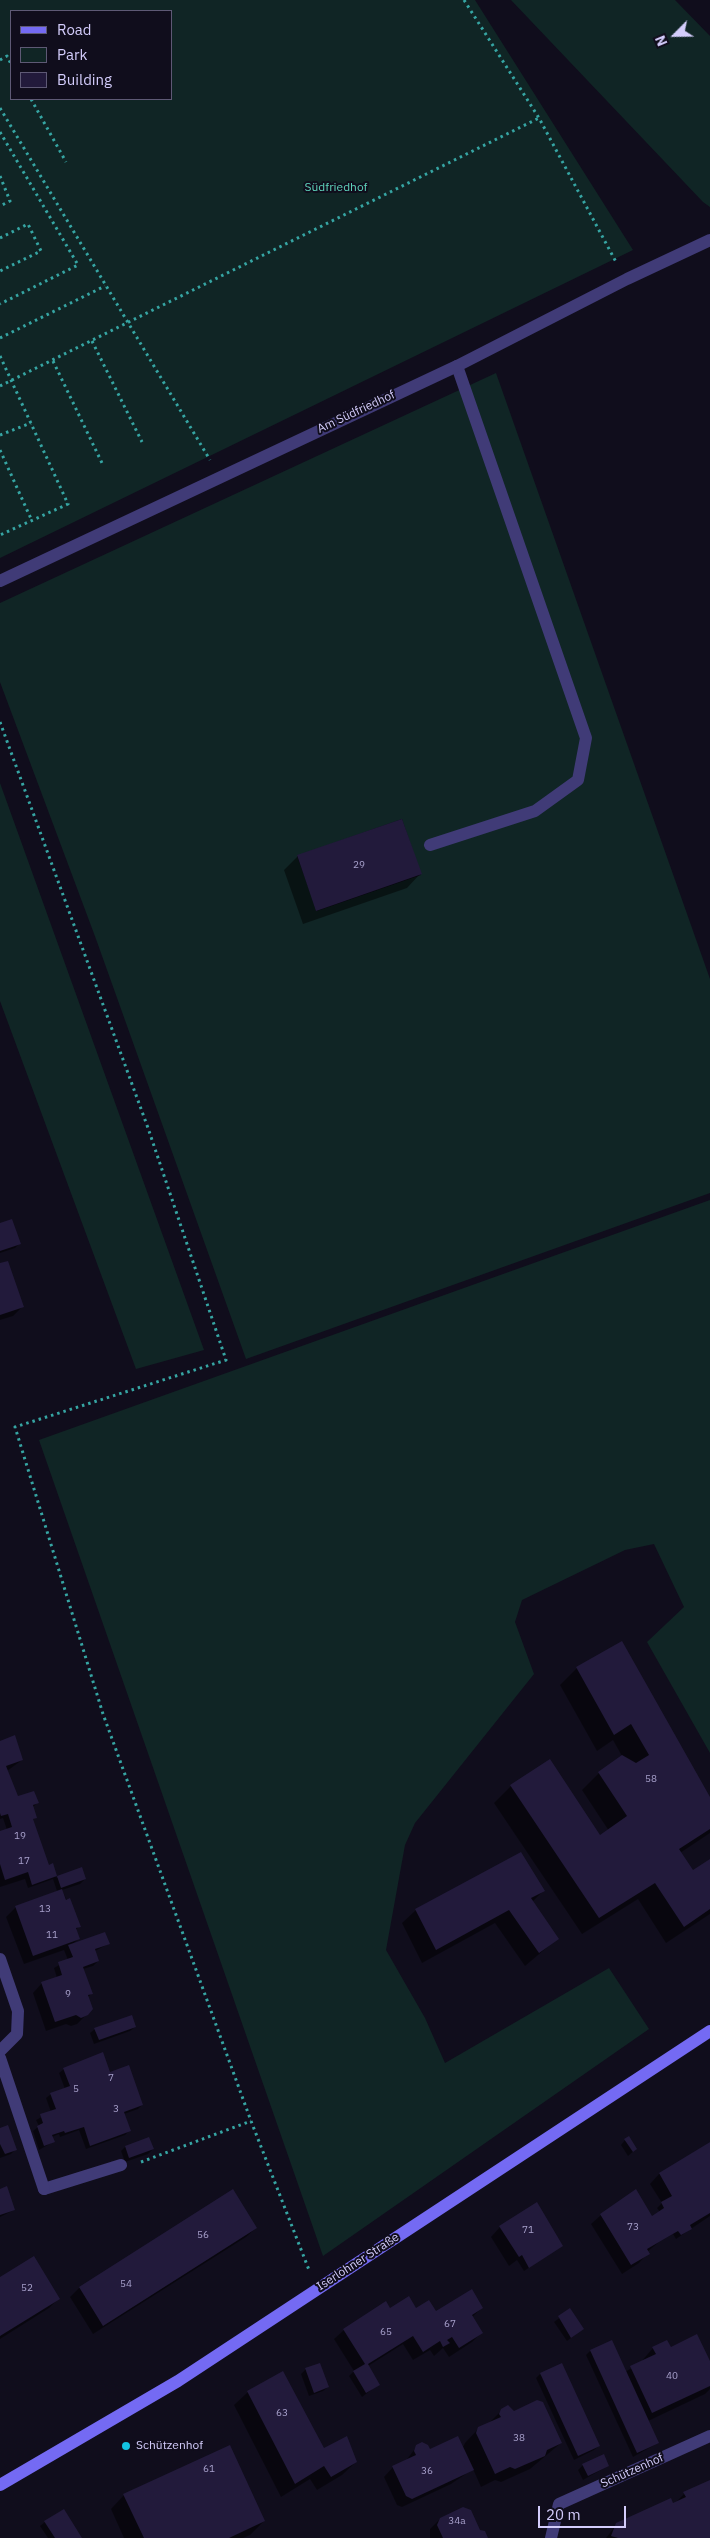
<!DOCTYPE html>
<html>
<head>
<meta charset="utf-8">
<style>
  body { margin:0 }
  #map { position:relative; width:710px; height:2538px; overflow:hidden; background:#100d1c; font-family:"IBM Plex Sans",sans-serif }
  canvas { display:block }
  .legend { position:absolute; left:10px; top:10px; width:162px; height:90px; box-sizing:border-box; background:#100d1c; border:1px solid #5e5975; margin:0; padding:6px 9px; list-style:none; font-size:15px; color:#d3ccfb }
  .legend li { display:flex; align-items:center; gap:10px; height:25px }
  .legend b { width:25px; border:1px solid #5e5975 }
  .north { position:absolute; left:650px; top:10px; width:50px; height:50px; -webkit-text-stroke:4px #100d1c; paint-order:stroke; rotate:247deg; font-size:14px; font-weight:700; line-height:20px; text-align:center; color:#d3ccfb }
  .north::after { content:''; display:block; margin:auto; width:18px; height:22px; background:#d3ccfb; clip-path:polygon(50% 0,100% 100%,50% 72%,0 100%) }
  .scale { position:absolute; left:538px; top:2506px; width:88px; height:22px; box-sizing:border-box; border:2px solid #d3ccfb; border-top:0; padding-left:6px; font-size:15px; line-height:18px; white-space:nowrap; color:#d3ccfb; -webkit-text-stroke:4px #100d1c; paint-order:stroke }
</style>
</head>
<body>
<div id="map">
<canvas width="710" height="2538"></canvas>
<ul class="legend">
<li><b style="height:6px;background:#746af3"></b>Road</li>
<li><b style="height:14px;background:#102525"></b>Park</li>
<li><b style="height:14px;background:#221a3b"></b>Building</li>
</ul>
<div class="north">N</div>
<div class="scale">20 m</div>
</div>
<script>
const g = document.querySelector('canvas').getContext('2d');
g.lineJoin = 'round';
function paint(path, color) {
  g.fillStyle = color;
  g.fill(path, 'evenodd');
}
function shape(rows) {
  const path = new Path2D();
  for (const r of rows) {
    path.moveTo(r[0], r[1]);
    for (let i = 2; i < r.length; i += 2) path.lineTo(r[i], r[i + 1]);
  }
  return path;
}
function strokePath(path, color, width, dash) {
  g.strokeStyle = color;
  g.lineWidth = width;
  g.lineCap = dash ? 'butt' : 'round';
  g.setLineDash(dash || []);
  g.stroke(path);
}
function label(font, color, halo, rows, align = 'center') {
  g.font = font + ' "IBM Plex Sans",sans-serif';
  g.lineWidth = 4;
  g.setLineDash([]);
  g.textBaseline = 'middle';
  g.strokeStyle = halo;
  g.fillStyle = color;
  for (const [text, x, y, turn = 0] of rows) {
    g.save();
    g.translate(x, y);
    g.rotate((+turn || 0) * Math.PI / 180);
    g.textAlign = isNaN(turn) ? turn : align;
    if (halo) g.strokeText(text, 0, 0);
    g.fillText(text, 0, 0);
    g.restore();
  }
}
paint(shape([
  [0,0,475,0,633,250,0,558],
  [11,11,171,11,171,99,11,99],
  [511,0,675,0,710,36,710,207,703,202],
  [496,373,710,979,710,1193,246,1359,96,939,0,682,0,603],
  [402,819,421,875,317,911,297,856],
  [0,783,204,1350,136,1369,0,1001],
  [710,1200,710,1753,647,1642,684,1607,654,1544,625,1550,522,1600,515,1622,534,1674,415,1823,405,1845,386,1950,425,2018,445,2063,609,1968,649,2029,323,2256,39,1440]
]), '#102525');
paint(shape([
  [298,856,420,874,407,888,303,924,284,870],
  [0,1225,20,1243,15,1248,0,1253],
  [0,1265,23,1306,13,1316,0,1320],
  [622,1643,710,1799,710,1833,680,1853,692,1872,710,1861,710,1914,666,1943,638,1899,582,1934,494,1803,511,1786,600,1837,609,1831,582,1790,599,1773,622,1756,613,1740,597,1751,560,1685,577,1668],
  [0,1742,22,1760,7,1771,16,1796,37,1803,32,1808,35,1817,32,1820,45,1868,52,1865,57,1878,85,1879,80,1884,62,1890,79,1926,76,1930,79,1938,73,1944,108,1944,95,1951,98,1961,93,1966,83,1969,92,1993,87,1998,87,2014,77,2024,71,2026,66,2024,46,2031,33,1993,42,1983,57,1978,54,1968,68,1960,64,1950,24,1964,6,1917,16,1907,57,1891,53,1879,28,1888,25,1879,0,1887,0,1832,7,1830,3,1818,0,1819],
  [544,1890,532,1902,557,1939,525,1966,495,1923,422,1963,402,1923,416,1910],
  [135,2027,130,2031,94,2044,90,2033,95,2029],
  [64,2069,109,2073,142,2105,138,2109,124,2114,130,2130,125,2135,86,2149,79,2130,60,2137,59,2134,52,2137,53,2142,39,2150,33,2131,39,2126,36,2120,51,2112,46,2098,51,2094,65,2089,59,2073],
  [0,2129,15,2150,11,2154,0,2158],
  [625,2140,636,2149,628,2156,621,2145],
  [710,2142,710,2216,676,2239,673,2234,659,2242,647,2252,648,2253,639,2263,622,2274,591,2224,601,2215,651,2217,660,2212,657,2208,662,2203,650,2184,659,2174],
  [125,2147,153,2149,148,2154,125,2162,121,2151],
  [0,2190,14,2210,0,2217],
  [232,2191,256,2228,246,2237,93,2334,70,2297,79,2288],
  [500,2227,562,2246,524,2271,517,2260,509,2266,491,2237],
  [0,2279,59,2298,49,2308,0,2339],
  [482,2308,472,2317,481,2333,472,2342,449,2357,443,2348,434,2356,430,2350,413,2360,403,2344,368,2366,379,2384,362,2397,349,2376,354,2371,334,2339,344,2330,390,2309,416,2309,436,2313],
  [570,2310,583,2329,567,2341,554,2322],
  [653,2348,670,2349,710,2364,710,2389,705,2394,648,2421,658,2443,633,2457,586,2355,590,2351,625,2372,640,2363],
  [306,2369,328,2387,323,2391,309,2396,301,2374],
  [540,2374,599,2446,594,2450,574,2460,536,2378],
  [248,2392,323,2450,356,2462,342,2475,317,2490,310,2479,281,2497,234,2405],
  [502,2410,561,2443,530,2469,501,2482,495,2480,481,2487,473,2469,451,2484,402,2507,397,2505,384,2477,393,2467,405,2462,417,2446,429,2451,462,2449,465,2443,479,2428,488,2424],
  [583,2465,608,2466,583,2480,578,2470],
  [710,2482,710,2538,606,2538,617,2524,673,2505,684,2494],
  [124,2495,264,2521,250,2535,243,2538,124,2538,111,2509],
  [440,2519,480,2532,486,2538,430,2538,430,2529],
  [45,2522,80,2538,48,2538,40,2526]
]), '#0007');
paint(shape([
  [402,819,422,874,316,911,297,855],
  [12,1219,21,1244,0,1251,0,1223],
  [8,1261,24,1307,0,1315,0,1263],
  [622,1641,710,1797,710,1829,679,1849,693,1870,710,1859,710,1909,684,1927,655,1883,599,1918,510,1785,550,1759,600,1835,627,1816,598,1772,622,1755,636,1763,649,1755,631,1724,614,1735,576,1667],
  [15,1735,23,1760,6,1766,18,1796,34,1791,39,1803,33,1805,37,1818,33,1819,49,1865,53,1863,57,1876,32,1885,28,1872,5,1880,0,1864,0,1831,12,1827,8,1814,1,1816,0,1813,0,1741],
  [521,1852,545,1891,531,1898,559,1939,539,1953,509,1910,436,1950,415,1909],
  [82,1867,86,1879,61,1888,57,1876],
  [62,1889,66,1900,70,1898,81,1927,76,1928,80,1939,33,1956,15,1906],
  [105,1932,110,1944,95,1949,99,1961,83,1967,93,1994,88,1995,93,2009,88,2015,81,2018,76,2015,55,2022,41,1982,62,1975,58,1962,73,1957,68,1945],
  [132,2015,136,2027,99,2040,94,2028],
  [103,2052,110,2072,129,2065,143,2105,124,2112,131,2131,90,2146,84,2127,65,2133,64,2131,52,2135,55,2142,44,2146,37,2126,43,2123,40,2114,56,2109,50,2093,70,2086,63,2068],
  [8,2125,17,2150,5,2154,0,2144,0,2128],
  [629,2136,637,2149,633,2152,624,2139],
  [149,2137,154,2149,129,2158,125,2146],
  [710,2142,710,2213,690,2225,692,2229,681,2235,678,2231,647,2249,650,2254,631,2265,600,2214,636,2189,652,2216,664,2208,661,2202,672,2196,659,2173],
  [7,2186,15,2210,0,2215,0,2189],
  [233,2189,257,2228,103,2326,79,2287],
  [537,2202,563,2246,529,2268,522,2255,519,2257,499,2226],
  [34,2256,60,2299,0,2336,0,2277],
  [472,2289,483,2308,472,2315,483,2333,459,2348,452,2337,447,2340,450,2343,443,2347,440,2341,423,2352,413,2336,368,2364,380,2385,366,2393,353,2371,365,2364,343,2329,386,2301,390,2308,409,2296,416,2308,429,2300,436,2311],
  [570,2308,584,2329,571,2338,558,2316],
  [697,2334,710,2361,710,2386,652,2413,630,2366,656,2354,652,2347,667,2340,671,2347],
  [612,2340,659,2443,637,2453,590,2350],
  [320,2363,329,2387,314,2393,305,2368],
  [562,2363,600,2446,578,2456,540,2373],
  [283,2371,324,2448,347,2436,357,2462,331,2477,324,2466,295,2484,247,2391],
  [537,2400,543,2402,562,2443,547,2450,545,2456,515,2469,510,2467,495,2474,476,2433,478,2427,501,2417,499,2414,501,2409,508,2405,514,2411],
  [458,2436,474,2470,412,2499,406,2496,392,2466,416,2455,414,2451,416,2445,422,2442,428,2445,430,2449],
  [230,2445,265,2521,229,2538,144,2538,123,2494],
  [604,2454,609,2466,588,2476,582,2464],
  [710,2480,710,2538,618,2538,611,2536,616,2523,671,2498,673,2503,686,2497,683,2492],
  [463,2507,471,2510,480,2530,485,2531,488,2538,443,2538,437,2525,440,2518],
  [64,2509,82,2538,55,2538,44,2521]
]), '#221a3b');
strokePath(shape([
  [464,0,539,118,616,262],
  [0,60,7,56,11,64],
  [31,99,66,162],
  [0,108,210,460],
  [0,132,78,265,0,304],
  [0,176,10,201,0,206],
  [0,238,28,224,41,251,0,271],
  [0,338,105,286],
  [92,341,142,442],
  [0,356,68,504,0,535],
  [53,361,102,463],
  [0,386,539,118],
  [0,435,31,423],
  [0,450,32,521],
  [0,722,148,1128,226,1360,15,1427,103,1714,251,2121,309,2270],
  [141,2162,251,2121]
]), '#36a5a3', 3, [2.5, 4]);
strokePath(shape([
  [430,845,535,811,578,780,586,738,457,366],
  [44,2189,121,2165]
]), '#403b77', 12);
strokePath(shape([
  [0,581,457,366,627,279,710,240],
  [0,1959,18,2011,17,2034,0,2051],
  [0,2058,44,2189],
  [551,2538,559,2504,710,2436]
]), '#403b77', 12);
strokePath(shape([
  [0,2485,178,2381,710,2031]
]), '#746af3', 12);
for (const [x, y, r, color] of [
  [126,2446,5,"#12c3e1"]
]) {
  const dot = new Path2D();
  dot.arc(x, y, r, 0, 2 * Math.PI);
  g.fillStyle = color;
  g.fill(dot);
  strokePath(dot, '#100d1c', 2);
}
label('10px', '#a7a0cb', null, [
  ["29",359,865],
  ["58",651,1779],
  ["19",20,1836],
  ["17",24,1861],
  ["13",45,1909],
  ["11",52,1935],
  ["9",68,1994],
  ["7",111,2078],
  ["5",76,2089],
  ["3",116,2109],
  ["73",633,2227],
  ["71",528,2230],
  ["56",203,2235],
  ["54",126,2284],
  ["52",27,2288],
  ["67",450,2324],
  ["65",386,2332],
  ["40",672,2376],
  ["63",282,2413],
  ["38",519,2438],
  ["61",209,2469],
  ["36",427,2471],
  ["34a",457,2521]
]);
label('12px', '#5fd4bc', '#100d1c', [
  ["Südfriedhof",336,188]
]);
label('12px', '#d3ccfb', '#100d1c', [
  ["Am Südfriedhof",356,412,-25],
  ["Iserlohner Straße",358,2262,-33],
  ["Schützenhof",632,2471,-24]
]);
label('12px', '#d3ccfb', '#100d1c', [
  ["Schützenhof",136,2446]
], 'left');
</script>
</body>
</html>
